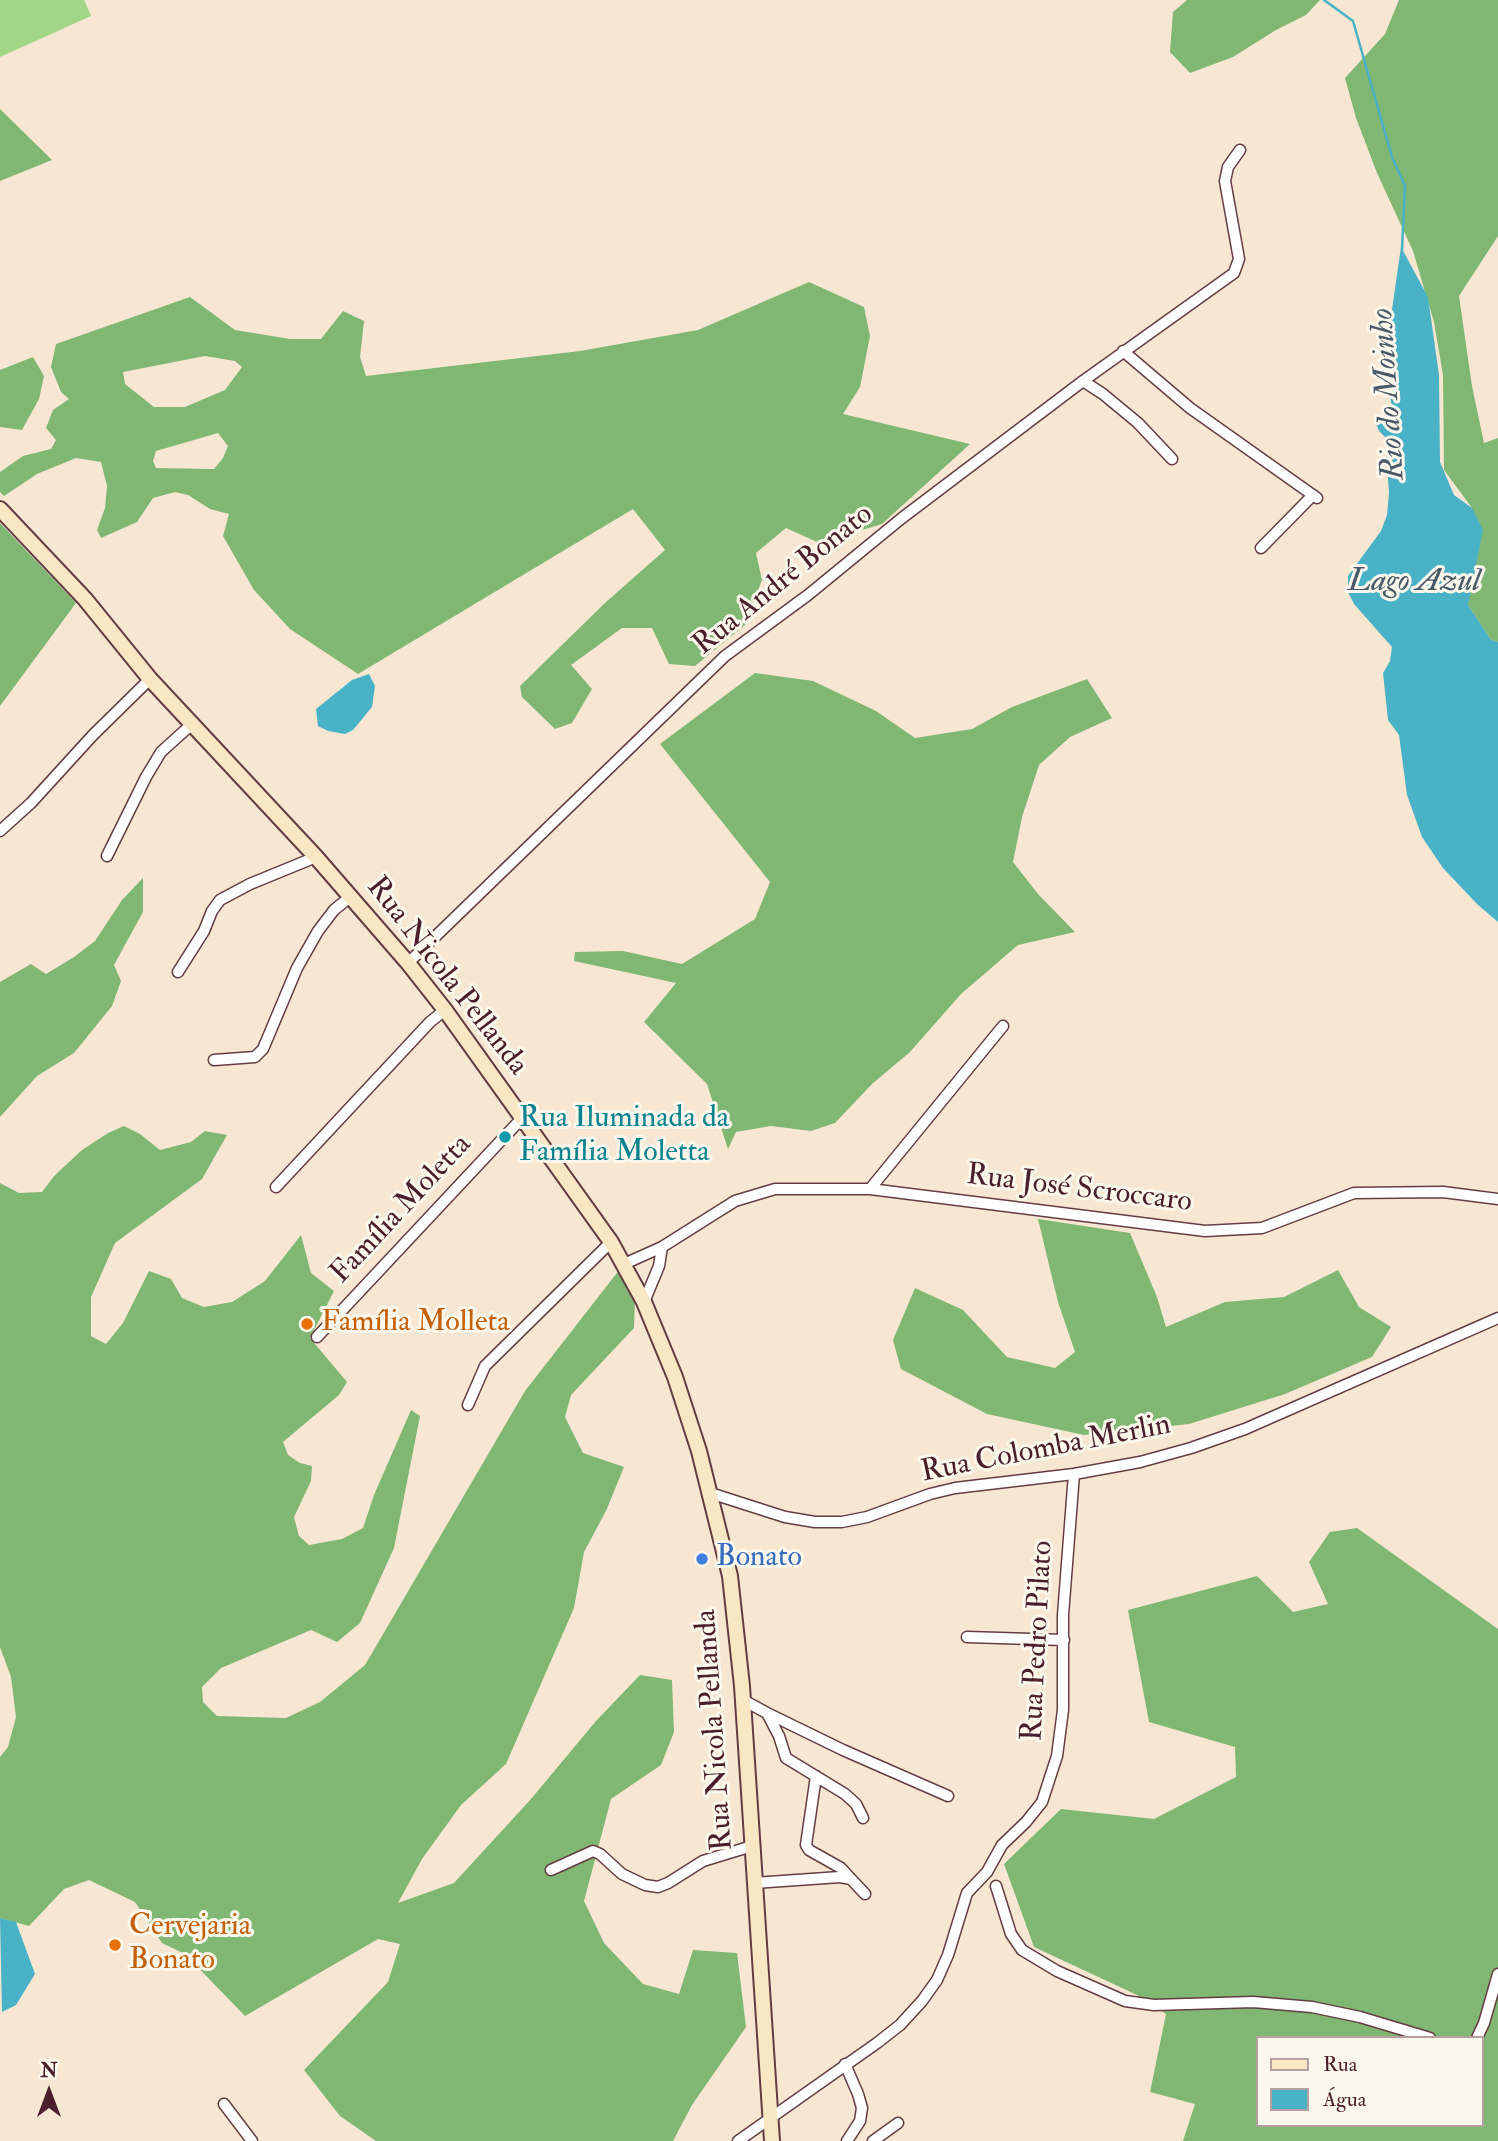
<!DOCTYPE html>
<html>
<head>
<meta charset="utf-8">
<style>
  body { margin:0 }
  #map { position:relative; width:1498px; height:2141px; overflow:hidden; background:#f7e7d2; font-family:"IM FELL Double Pica",serif }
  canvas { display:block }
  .legend { position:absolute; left:1256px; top:2036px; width:228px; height:91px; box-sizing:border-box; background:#fbf7ec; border:2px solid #b4a19f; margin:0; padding:9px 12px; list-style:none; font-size:21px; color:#4a1f2b }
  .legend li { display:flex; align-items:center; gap:14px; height:35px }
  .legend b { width:35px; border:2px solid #b4a19f }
  .north { position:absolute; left:14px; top:2057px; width:70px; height:70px; -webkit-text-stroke:5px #fbf7ec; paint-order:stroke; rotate:0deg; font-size:19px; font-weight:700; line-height:28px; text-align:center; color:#4a1f2b }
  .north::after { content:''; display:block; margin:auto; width:24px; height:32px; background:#4a1f2b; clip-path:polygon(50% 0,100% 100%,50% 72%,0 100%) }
</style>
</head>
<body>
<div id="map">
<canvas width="1498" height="2141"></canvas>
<ul class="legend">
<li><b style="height:9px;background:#f9e7c3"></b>Rua</li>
<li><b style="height:19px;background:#49b2c7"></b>Água</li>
</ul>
<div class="north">N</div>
</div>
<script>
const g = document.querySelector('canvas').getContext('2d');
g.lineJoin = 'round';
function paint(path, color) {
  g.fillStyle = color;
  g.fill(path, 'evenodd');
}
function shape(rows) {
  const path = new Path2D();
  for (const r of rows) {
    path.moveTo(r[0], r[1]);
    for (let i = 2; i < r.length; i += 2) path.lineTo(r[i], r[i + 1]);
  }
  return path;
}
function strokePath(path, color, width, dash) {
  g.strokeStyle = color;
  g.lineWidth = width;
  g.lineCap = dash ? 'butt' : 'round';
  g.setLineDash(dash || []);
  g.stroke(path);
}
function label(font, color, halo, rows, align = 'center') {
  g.font = font + ' "IM FELL Double Pica",serif';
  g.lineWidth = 6;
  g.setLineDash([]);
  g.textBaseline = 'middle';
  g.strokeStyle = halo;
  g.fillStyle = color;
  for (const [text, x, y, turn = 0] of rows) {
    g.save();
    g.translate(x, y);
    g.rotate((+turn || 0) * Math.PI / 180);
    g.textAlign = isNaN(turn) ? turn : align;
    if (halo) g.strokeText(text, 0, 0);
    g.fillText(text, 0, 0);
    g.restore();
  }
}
paint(shape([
  [0,0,84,0,91,16,0,57]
]), '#a0d686');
paint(shape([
  [1187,0,1320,0,1306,15,1276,30,1233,57,1190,73,1170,52,1173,12],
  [1399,0,1498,0,1498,236,1459,296,1472,386,1484,443,1498,438,1498,642,1491,640,1468,605,1472,508,1444,470,1443,375,1434,322,1413,251,1377,173,1356,118,1345,78,1385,34],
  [0,109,52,160,0,181],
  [809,282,864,307,870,336,860,387,843,414,970,444,882,524,819,543,786,528,756,553,762,580,745,625,695,666,669,664,652,628,622,628,571,665,592,689,572,723,555,729,522,697,520,686,606,602,665,550,633,509,358,674,290,629,254,590,223,536,229,514,210,509,188,495,175,492,153,498,137,522,101,538,97,530,105,508,107,486,101,462,76,458,37,474,4,496,0,492,0,472,23,456,51,449,56,440,46,428,53,410,69,399,61,392,51,367,56,344,190,297,235,330,290,339,321,339,343,311,364,321,360,357,366,376,580,351,698,330],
  [205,356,235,361,242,367,225,390,185,407,154,407,125,384,123,372],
  [218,433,228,446,223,458,214,469,156,468,153,461,156,451],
  [33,357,44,376,39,399,22,430,0,427,0,370],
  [0,523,76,603,0,706],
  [755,673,813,681,876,711,915,738,972,729,1012,707,1087,679,1112,718,1070,737,1039,765,1022,817,1013,862,1038,894,1075,932,1018,945,961,994,910,1052,872,1084,835,1123,811,1131,771,1126,736,1132,728,1149,707,1084,644,1022,676,983,574,961,575,952,623,951,682,964,755,919,770,882,660,744],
  [143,878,143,912,114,965,121,981,112,1006,74,1053,37,1076,0,1117,0,982,31,964,46,974,74,957,95,941,122,900],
  [124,1126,140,1134,160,1150,191,1142,205,1131,227,1135,202,1179,115,1243,91,1297,91,1336,106,1344,123,1323,149,1271,171,1279,182,1298,204,1307,232,1302,265,1281,301,1235,311,1273,334,1291,310,1338,347,1382,339,1395,283,1442,288,1455,300,1463,312,1466,311,1481,294,1517,299,1536,309,1545,342,1539,363,1528,374,1495,411,1410,420,1416,394,1548,360,1623,337,1642,311,1630,221,1668,202,1687,203,1702,217,1716,286,1718,320,1702,365,1665,525,1391,620,1269,635,1298,634,1328,571,1395,565,1417,583,1453,624,1467,606,1511,584,1552,574,1608,506,1764,461,1805,422,1859,398,1903,454,1883,531,1799,596,1721,640,1675,672,1680,674,1732,661,1765,611,1799,584,1901,604,1943,643,1984,679,1994,693,1950,737,1953,746,2027,692,2105,673,2141,376,2141,340,2116,304,2070,388,1982,400,1944,378,1939,245,2016,185,1954,162,1943,135,1902,89,1880,64,1889,29,1926,0,1918,0,1757,8,1747,16,1717,11,1677,0,1647,0,1183,19,1193,42,1192,55,1175,82,1150,108,1133],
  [1038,1219,1130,1233,1157,1297,1166,1327,1225,1302,1284,1297,1338,1270,1359,1307,1391,1327,1372,1357,1285,1394,1189,1424,1084,1435,987,1414,901,1369,893,1340,915,1288,963,1310,1007,1357,1055,1368,1075,1352,1058,1302],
  [1357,1528,1498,1629,1498,2141,1183,2141,1195,2104,1150,2092,1166,2014,1137,1995,1034,1947,1004,1864,1061,1809,1154,1819,1236,1777,1235,1747,1149,1722,1128,1610,1257,1576,1293,1612,1328,1604,1309,1562,1330,1532],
  [1258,2038,1482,2038,1482,2125,1258,2125]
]), '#80b773');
paint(shape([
  [1401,247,1428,297,1439,375,1440,462,1454,495,1472,508,1483,530,1468,605,1491,640,1498,642,1498,922,1477,904,1443,868,1422,837,1407,795,1399,735,1388,720,1383,673,1390,661,1392,647,1354,604,1348,592,1348,576,1381,531,1387,515,1389,493,1386,451,1389,441,1379,431,1374,418,1391,429,1394,417,1384,365],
  [369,674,375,686,372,707,353,730,345,734,328,731,318,726,316,709,352,680],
  [0,1918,16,1922,35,1974,16,2005,2,2012]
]), '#49b2c7');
strokePath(shape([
  [1324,0,1353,21,1392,157,1405,186,1402,250]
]), '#49b2c7', 2.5);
const minor = shape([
  [1123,351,1190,408,1317,498],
  [1083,381,1103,394,1138,423,1172,459],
  [1261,548,1313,495],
  [0,831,31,803,93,735,150,679],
  [107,856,146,777,161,752,192,724],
  [408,963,725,656,808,595,902,518,1083,381,1234,273,1239,259,1225,181,1228,167,1240,150],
  [178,972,204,931,212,911,220,900,250,884,316,857],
  [214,1060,255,1057,263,1049,297,968,318,931,334,910,350,897],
  [276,1187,430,1022,445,1010],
  [870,1189,1003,1026],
  [624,1264,662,1247,735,1201,775,1189,870,1189,1205,1231,1262,1228,1354,1193,1443,1192,1498,1199],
  [644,1302,659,1266,662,1247],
  [317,1337,523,1117],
  [468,1405,485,1366,611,1242],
  [710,1493,785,1517,815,1522,842,1522,867,1517,930,1494,955,1488,1074,1474,1140,1462,1191,1448,1245,1429,1498,1318],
  [967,1637,1064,1640],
  [743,1700,767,1713,779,1736,786,1758,845,1794,856,1804,863,1818],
  [767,1713,843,1750,948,1796],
  [816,1776,806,1845,809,1850,841,1868,851,1879],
  [551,1870,593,1851,600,1854,622,1874,645,1885,658,1887,668,1883,703,1861,752,1846],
  [754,1883,840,1877,851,1879,865,1894],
  [996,1886,1011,1934,1022,1950,1057,1971,1125,2001,1154,2005,1253,2002,1312,2007,1360,2017,1430,2038],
  [1477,2038,1484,2023,1498,1974],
  [845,2064,858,2094,862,2108,860,2121,847,2141],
  [224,2104,252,2141],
  [738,2141,877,2043,900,2025,922,2001,937,1980,948,1955,967,1893,987,1872,1002,1845,1026,1822,1042,1802,1057,1756,1063,1710,1063,1615,1074,1474],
  [873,2141,898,2123]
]);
const secondary = shape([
  [0,509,85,599,150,679,316,857,408,963,445,1010,611,1242,644,1302,675,1377,699,1451,730,1576,742,1686,772,2141]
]);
strokePath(minor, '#643d44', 13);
strokePath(secondary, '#643d44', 18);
strokePath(minor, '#fff', 10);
strokePath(secondary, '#f9e7c3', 14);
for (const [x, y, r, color] of [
  [505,1137,7,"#0f9aa8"],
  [307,1324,7,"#e8710a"],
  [702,1559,7,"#3f7fe0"],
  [115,1945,7,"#e8710a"]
]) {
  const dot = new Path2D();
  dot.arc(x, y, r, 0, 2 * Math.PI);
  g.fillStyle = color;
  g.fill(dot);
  strokePath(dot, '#fbf7ec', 2.5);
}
label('30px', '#4a1f2b', '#fbf7ec', [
  ["Rua André Bonato",784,581,-39],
  ["Rua Nicola Pellanda",446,977,52],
  ["Rua José Scroccaro",1079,1190,7],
  ["Família Moletta",402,1210,-47],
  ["Rua Colomba Merlin",1046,1450,-11],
  ["Rua Pedro Pilato",1039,1641,-87],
  ["Rua Nicola Pellanda",716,1730,-94]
]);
label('30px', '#0d838f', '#fbf7ec', [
  ["Rua Iluminada da",519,1120],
  ["Família Moletta",519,1154]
], 'left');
label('30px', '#c56008', '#fbf7ec', [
  ["Família Molleta",321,1324],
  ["Cervejaria",129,1928],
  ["Bonato",129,1962]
], 'left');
label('30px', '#366cbe', '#fbf7ec', [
  ["Bonato",716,1559]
], 'left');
label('italic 32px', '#4a5a69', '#fbf7ec', [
  ["Rio do Moinho",1390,394,-94],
  ["Lago Azul",1414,583]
]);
</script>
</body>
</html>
